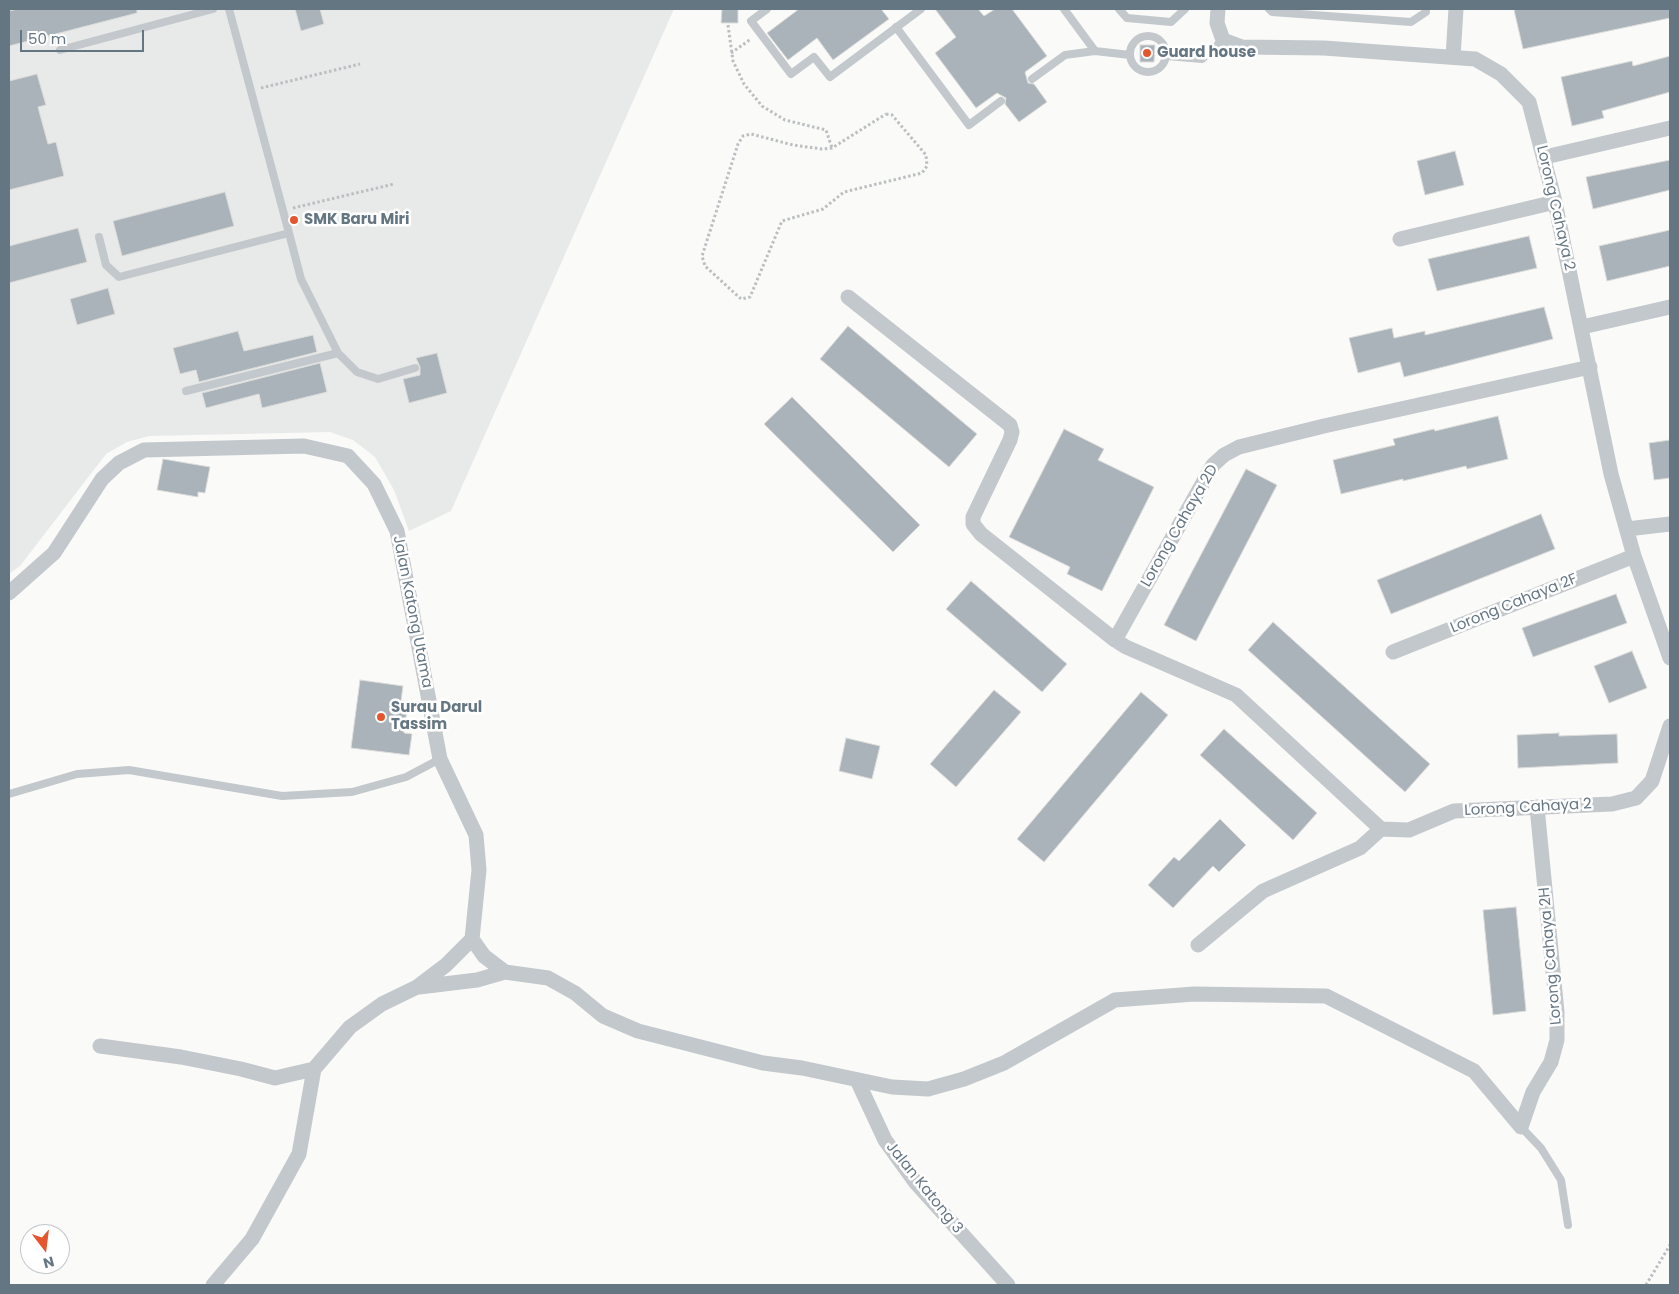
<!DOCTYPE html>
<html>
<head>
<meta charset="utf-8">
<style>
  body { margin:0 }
  #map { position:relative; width:1679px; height:1294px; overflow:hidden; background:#fafaf8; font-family:Poppins,sans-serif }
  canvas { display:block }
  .frame { position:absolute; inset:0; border:10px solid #657683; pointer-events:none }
  .north { position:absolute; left:20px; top:1224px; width:50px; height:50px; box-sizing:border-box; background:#fff; border:1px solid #c1c8cd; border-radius:50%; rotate:165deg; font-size:14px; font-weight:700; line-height:20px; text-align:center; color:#657683 }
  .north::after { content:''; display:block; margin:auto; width:18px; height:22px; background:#e4572e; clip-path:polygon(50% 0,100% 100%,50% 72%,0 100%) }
  .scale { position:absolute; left:20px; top:30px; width:124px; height:22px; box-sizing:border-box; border:2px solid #657683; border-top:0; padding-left:6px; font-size:15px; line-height:18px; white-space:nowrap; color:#657683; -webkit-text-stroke:4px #fff; paint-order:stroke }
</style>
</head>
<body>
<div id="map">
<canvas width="1679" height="1294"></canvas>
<div class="frame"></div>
<div class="north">N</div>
<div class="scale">50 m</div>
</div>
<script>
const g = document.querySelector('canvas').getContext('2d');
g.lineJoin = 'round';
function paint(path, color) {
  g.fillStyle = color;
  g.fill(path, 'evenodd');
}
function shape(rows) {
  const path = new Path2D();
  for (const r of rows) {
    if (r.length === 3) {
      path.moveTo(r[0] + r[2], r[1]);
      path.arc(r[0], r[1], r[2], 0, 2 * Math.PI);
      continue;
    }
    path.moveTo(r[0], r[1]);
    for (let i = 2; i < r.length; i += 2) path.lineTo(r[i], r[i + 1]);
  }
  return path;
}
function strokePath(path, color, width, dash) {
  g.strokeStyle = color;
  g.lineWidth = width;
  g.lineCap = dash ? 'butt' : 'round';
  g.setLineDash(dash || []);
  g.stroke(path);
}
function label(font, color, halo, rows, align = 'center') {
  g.font = font + ' Poppins,sans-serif';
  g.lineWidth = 5;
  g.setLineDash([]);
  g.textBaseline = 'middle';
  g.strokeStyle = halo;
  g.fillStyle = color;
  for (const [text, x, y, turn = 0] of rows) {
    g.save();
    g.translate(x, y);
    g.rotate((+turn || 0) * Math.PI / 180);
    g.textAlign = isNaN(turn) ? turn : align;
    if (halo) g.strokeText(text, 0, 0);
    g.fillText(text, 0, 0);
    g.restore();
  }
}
paint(shape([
  [9,9,674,9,451,511,409,531,394,490,375,457,353,440,330,432,149,436,127,442,106,454,20,566,9,574]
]), '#e8e9e9');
const building = shape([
  [18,9,137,9,137,13,9,46,9,11,18,9],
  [295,9,320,9,324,24,301,31,295,9],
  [722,9,738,9,738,23,721,23,722,9],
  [799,9,881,9,889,19,833,60,817,38,788,60,767,33,799,9],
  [935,9,978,9,984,16,995,9,1012,9,1047,56,1025,72,1028,83,1034,84,1047,102,1019,122,1005,104,1006,98,997,93,976,108,935,53,956,37,935,9],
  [1522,9,1670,9,1670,18,1523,49,1514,10,1522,9],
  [1140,45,1155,45,1154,62,1140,62,1140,45],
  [1670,56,1670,92,1602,111,1604,118,1572,126,1561,77,1632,61,1633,66,1670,56],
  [37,74,46,105,38,107,48,144,56,142,64,176,9,190,9,81,37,74],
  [1455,151,1464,185,1425,195,1417,161,1455,151],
  [1670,160,1670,190,1593,209,1586,177,1670,160],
  [225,192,234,226,122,256,113,221,225,192],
  [78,228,87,262,9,283,9,246,78,228],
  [1670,230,1670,266,1607,281,1599,246,1670,230],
  [1529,236,1537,268,1437,291,1428,259,1529,236],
  [108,288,115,314,77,325,70,299,108,288],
  [1544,307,1553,339,1404,377,1400,362,1358,373,1349,338,1392,328,1394,338,1425,331,1425,335,1544,307],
  [848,326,977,434,949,467,820,359,848,326],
  [238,331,244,351,313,335,317,352,199,382,196,370,180,374,173,348,238,331],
  [437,353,447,393,409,403,403,379,420,375,420,367,416,358,437,353],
  [320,363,327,392,262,408,259,394,206,408,202,393,320,363],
  [792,397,920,525,893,552,764,424,792,397],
  [1498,416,1508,459,1467,469,1466,466,1403,481,1403,479,1341,494,1333,460,1395,445,1393,439,1434,429,1435,431,1498,416],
  [1064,429,1104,449,1098,460,1154,487,1102,591,1067,574,1070,567,1009,537,1064,429],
  [1670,440,1670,478,1654,480,1649,443,1670,440],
  [163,459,210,467,205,493,198,492,198,497,157,490,163,459],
  [1246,469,1277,485,1196,641,1164,625,1246,469],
  [1541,514,1555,549,1391,614,1377,580,1541,514],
  [971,581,1067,664,1042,692,946,609,971,581],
  [1616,594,1627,623,1533,657,1522,628,1616,594],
  [1273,622,1430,764,1405,792,1248,650,1273,622],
  [1632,651,1647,688,1609,703,1594,666,1632,651],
  [360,680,403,686,401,701,408,701,404,733,412,734,409,755,351,748,360,680],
  [994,690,1021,712,956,787,930,764,994,690],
  [1141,692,1168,715,1044,862,1017,839,1141,692],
  [1224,729,1317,813,1293,840,1200,755,1224,729],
  [1559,733,1559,736,1617,734,1618,763,1518,768,1517,735,1559,733],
  [846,738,880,746,872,779,839,771,846,738],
  [1220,819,1246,845,1219,872,1213,866,1173,908,1148,885,1174,857,1179,861,1220,819],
  [1516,907,1526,1011,1493,1015,1483,910,1516,907]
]);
paint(building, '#aab3b9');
strokePath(building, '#dcdcda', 1);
strokePath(shape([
  [728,25,733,61,744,84,762,106,785,120,826,130,832,148],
  [731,53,751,39],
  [261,88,360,64],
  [886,114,892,115,926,155,927,166,922,173,844,192,823,209,782,221,750,297,741,299,705,266,702,256,738,144,743,136,751,134,793,145,822,149,832,148,886,114],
  [293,208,394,184],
  [1646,1285,1670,1245]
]), '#bbbfc2', 3, [2.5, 2.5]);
strokePath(shape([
  [767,9,751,21,791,74,814,57,830,77,921,9],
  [1064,9,1095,51,1130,55],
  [1119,9,1127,18,1171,22,1185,9],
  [1269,9,1272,12,1411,22,1426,12,1426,9],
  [896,27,969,125,1001,101],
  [1148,54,18],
  [60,50,213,9],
  [1167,56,1202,59,1223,40],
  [1032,79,1065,55,1095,51],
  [289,233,301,279,338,353,357,372,378,379,415,368],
  [99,237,106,265,119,277,289,233,229,9],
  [186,391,338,353],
  [9,794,77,774,129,770,282,796,352,792,406,777,440,759],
  [1521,1127,1541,1148,1561,1180,1568,1225]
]), '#c3c8cc', 8);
strokePath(shape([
  [1218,9,1217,23,1223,40,1242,47,1324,48,1475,59,1501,74,1529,102,1555,202,1611,474,1634,556,1670,658],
  [1453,57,1456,9],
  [1545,157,1670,128],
  [1400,239,1555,202],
  [848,297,1010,425,1012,432,1010,440,973,517,973,524,981,534,1115,640],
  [1582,327,1670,307],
  [1627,529,1670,524],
  [9,593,54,553,102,479,119,463,144,450,304,446,348,456,374,484,397,531,440,759,476,835,479,870,472,939,446,965,417,987,382,1004,350,1027,314,1069,299,1154,252,1239,213,1285],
  [1393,652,1634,556],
  [1381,829,1236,695,1126,647,1115,640,1213,465,1224,455,1239,447,1324,426,1590,367],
  [472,939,484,956,505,972,548,978,575,993,603,1016,638,1031,763,1063,802,1068,892,1087,928,1089,964,1079,1004,1063,1115,1000,1194,994,1326,996,1474,1071,1521,1127],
  [1198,945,1263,891,1360,848,1381,829,1409,830,1454,811,1612,804,1636,798,1652,781,1670,726],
  [419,987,477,980,505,972],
  [100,1046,181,1057,241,1069,275,1078,314,1069],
  [857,1080,885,1140,916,1183,1008,1285],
  [1521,1127,1533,1092,1551,1062,1557,1040,1557,1012,1537,807]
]), '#c3c8cc', 15);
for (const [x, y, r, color] of [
  [1147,53,5,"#e4572e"],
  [294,220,5,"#e4572e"],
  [381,717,5,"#e4572e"]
]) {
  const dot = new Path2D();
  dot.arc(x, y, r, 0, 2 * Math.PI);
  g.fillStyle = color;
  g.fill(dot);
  strokePath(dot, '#fff', 2);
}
label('bold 15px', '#657683', '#fff', [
  ["Guard house",1157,53],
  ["SMK Baru Miri",304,220],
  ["Surau Darul",391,708],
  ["Tassim",391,725]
], 'left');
label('15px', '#657683', '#fff', [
  ["Lorong Cahaya 2",1555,208,77],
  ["Lorong Cahaya 2D",1180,526,-60],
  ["Lorong Cahaya 2F",1514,604,-22],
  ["Jalan Katong Utama",412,612,79],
  ["Lorong Cahaya 2",1528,808,-3],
  ["Lorong Cahaya 2H",1551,956,-95],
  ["Jalan Katong 3",924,1188,51]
]);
</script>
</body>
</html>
